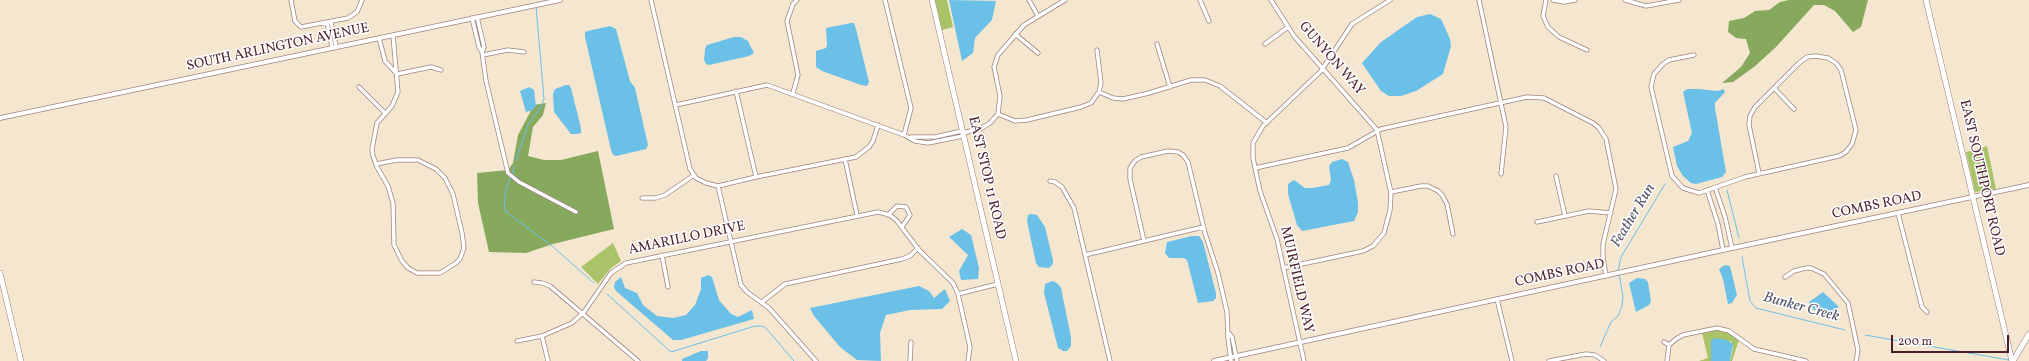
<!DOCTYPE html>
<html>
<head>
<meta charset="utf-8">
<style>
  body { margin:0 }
  #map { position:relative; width:2029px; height:361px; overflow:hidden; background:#f5e6d0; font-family:Vollkorn,serif }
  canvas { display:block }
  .scale { position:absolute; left:1891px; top:335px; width:118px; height:18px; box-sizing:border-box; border:2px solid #4a1f2b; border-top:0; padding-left:5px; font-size:12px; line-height:14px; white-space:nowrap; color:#4a1f2b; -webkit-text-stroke:3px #fff; paint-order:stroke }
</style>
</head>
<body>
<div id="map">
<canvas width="2029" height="361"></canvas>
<div class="scale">200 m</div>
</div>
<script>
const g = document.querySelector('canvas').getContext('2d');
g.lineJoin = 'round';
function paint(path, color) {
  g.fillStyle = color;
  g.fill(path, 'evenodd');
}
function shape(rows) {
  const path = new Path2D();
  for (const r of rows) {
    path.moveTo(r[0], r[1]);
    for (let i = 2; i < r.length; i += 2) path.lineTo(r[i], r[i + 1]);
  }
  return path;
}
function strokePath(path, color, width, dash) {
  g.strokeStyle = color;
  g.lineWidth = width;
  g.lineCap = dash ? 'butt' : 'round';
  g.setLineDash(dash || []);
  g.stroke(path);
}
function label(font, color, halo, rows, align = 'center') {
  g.font = font + ' Vollkorn,serif';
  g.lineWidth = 3;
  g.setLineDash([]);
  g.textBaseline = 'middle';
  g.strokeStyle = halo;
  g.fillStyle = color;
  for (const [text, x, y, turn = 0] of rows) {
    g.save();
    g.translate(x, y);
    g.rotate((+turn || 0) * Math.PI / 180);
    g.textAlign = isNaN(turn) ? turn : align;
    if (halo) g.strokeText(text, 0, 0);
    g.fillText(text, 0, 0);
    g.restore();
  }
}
paint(shape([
  [935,0,947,0,953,27,942,30],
  [1987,146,1996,189,1975,192,1966,152],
  [613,243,621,261,611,268,598,284,581,267],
  [1716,330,1725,331,1739,340,1732,361,1730,361,1733,348,1731,341,1711,347,1711,361,1699,361,1708,358,1702,333]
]), '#a9c369');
paint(shape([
  [1789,0,1868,0,1861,27,1853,32,1835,11,1824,5,1814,5,1776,47,1754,67,1733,82,1722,83,1741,67,1750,53,1746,39,1736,38,1728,32,1729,21,1744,18,1755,11,1769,10,1780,2],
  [546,103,543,115,533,127,528,156,544,160,561,160,598,151,614,229,553,244,526,253,489,252,478,203,477,173,508,170,513,163,518,135,534,105]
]), '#86a95d');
paint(shape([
  [949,0,996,1,992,20,975,38,973,53,962,61],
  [1430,14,1441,19,1450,39,1451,46,1443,74,1416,91,1401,96,1389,96,1381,91,1362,63,1381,42,1417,17],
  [851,23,854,23,856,29,869,82,867,86,861,85,822,71,816,67,816,51,826,48,827,45,826,28],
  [610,26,616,29,630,81,635,88,648,145,646,149,616,156,613,155,611,150,585,37,585,32,588,31],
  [734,37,741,37,748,41,754,53,749,56,709,65,706,64,704,60,705,49,707,45],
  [566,85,569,85,571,88,581,128,581,133,577,134,571,134,554,112,553,94,555,89],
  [529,87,534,90,536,106,533,110,526,112,520,91],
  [1698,89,1718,91,1724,89,1725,92,1715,103,1715,108,1726,172,1722,177,1696,184,1691,183,1683,176,1677,166,1673,147,1688,141,1692,133,1683,92,1687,89],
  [1342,159,1348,162,1354,180,1358,203,1358,212,1354,221,1302,231,1297,225,1288,194,1288,184,1294,180,1305,188,1312,188,1329,185,1331,180,1329,166,1332,162],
  [1031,214,1037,215,1045,227,1053,260,1053,264,1049,268,1039,267,1036,263,1027,221,1028,215],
  [962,229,971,235,979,268,978,279,961,280,959,271,968,255,949,237],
  [1192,236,1199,236,1203,242,1216,293,1216,298,1213,301,1198,303,1187,260,1184,258,1169,258,1165,253,1167,242],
  [1725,265,1730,266,1737,295,1732,303,1728,304,1723,279,1719,269],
  [708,275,712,277,719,300,731,314,738,317,752,310,754,319,681,340,673,340,616,291,614,287,615,282,621,277,625,288,637,293,643,305,657,316,673,318,686,315,695,305,701,289,701,278],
  [1637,278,1645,279,1648,282,1651,301,1649,305,1636,312,1629,283],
  [1053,281,1058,284,1061,288,1071,337,1071,346,1067,351,1063,351,1058,348,1044,293,1045,284],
  [919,286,929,291,934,298,945,289,950,301,942,309,910,310,886,315,880,333,881,361,857,360,840,347,814,316,810,308],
  [1823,292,1838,306,1839,315,1833,316,1814,310,1810,305,1809,302],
  [1715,338,1727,340,1733,344,1730,361,1711,361,1711,340],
  [701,351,708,351,708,358,706,361,682,361,682,359]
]), '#6bc0e8');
strokePath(shape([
  [516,161,528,125,542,105,544,99,536,6],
  [512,174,514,167],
  [510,177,506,189,504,205,506,212,552,246,594,283],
  [1727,190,1739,238],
  [1742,257,1750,301,1756,308,1845,330],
  [1618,271,1621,257,1665,184],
  [607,294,671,352,755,326,762,326,766,328,794,361],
  [1865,335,2009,360],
  [1600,347,1611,322,1618,316,1622,306,1623,296,1619,274]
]), '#6bc0e8', 1);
const minor = shape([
  [291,0,295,21,301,27,348,18,357,12,362,0],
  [651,0,690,169,696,178,706,183,718,186,756,177,736,91],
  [885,0,911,108,904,135],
  [1029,0,1038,16],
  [1200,0,1209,21],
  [1271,0,1294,36,1377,130,1391,193,1390,210,1384,233,1373,246,1363,251,1283,268],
  [1479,0,1506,127,1501,174],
  [1546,0,1543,16,1548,27,1559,37,1587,50],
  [1553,0,1564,2,1575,0],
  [1625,0,1646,6,1679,0],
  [472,18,479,47,482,52,484,47,477,17],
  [327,22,332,47],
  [331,22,336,46],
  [1015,34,1038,53],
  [379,38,385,61,397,74],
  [1157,44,1170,87],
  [1265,44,1288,27],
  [482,52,486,81,508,173,519,182,576,212],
  [483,55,508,50,524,52],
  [1694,55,1669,60,1663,64,1654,74,1651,87,1672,176,1683,188,1699,193,1745,177,1839,156,1846,152,1852,144,1856,130,1841,70,1836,63,1828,58,1816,56,1807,57,1799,63,1755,107,1750,116,1749,125,1759,173],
  [397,74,431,67,441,70],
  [359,87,385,113],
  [1774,88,1794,109],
  [1099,92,1113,98,1123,99,1149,93,1191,80,1205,80,1220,86,1267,123],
  [793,93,798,75,787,21,793,4,797,0],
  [676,105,767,85,904,135,915,141,928,143,963,136],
  [998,114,1015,121,1027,120,1081,107,1091,103,1099,92,1101,83,1097,50],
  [963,133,982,128,990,123,998,114,1000,96,994,67,998,55,1024,25,1065,0],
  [911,137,935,137,962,131],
  [845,159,857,215],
  [376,164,397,160,418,160,436,169,445,178,453,194,462,233,464,248,460,259,456,263,440,273,417,273,408,268,402,261,394,245,393,203,388,186,377,167,376,164,373,156,372,149,377,123,392,106,398,92,393,35],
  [1255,168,1348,148,1381,129,1527,97,1544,98,1593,123,1599,128,1606,139,1616,189,1603,244,1603,257,1606,276],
  [1556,176,1565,216],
  [756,177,856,157,869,147,873,141,878,125],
  [1050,181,1055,182,1062,187,1074,208,1110,361],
  [718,186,741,285,747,292,769,308,816,361],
  [1715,187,1725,217,1732,248],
  [1707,190,1718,224,1723,250],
  [1391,192,1421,186,1428,186,1438,191,1442,195,1447,204,1453,234],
  [642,198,656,198,665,195,694,175],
  [1898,213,1922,307,1927,312],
  [888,215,897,206,906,207,910,215,902,227],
  [1537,222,1589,211,1611,213],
  [1144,241,1130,179,1130,168,1135,161,1141,157,1168,151,1178,152,1183,155,1188,162,1205,233,1218,273,1227,312,1228,338,1231,361],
  [662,255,668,287],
  [1085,255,1203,227],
  [1785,277,1794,271,1806,268,1811,268,1824,274,1848,303,1858,350,1856,361],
  [534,282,542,283,550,286,638,361],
  [958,294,998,284],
  [1497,299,1512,361],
  [762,302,785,284,902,259,910,256,918,248],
  [1229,333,1232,337,1237,361],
  [542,336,548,361],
  [517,341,542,336,572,323,584,312,611,273,626,263,878,212,890,215,897,221,919,250,953,283,958,294,970,347,968,361],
  [1664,342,1669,345],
  [910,361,911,342],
  [1304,361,1277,239,1260,191,1253,158,1253,143,1263,126,1321,71,1352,24,1390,0],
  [1549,361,1586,354,1595,355,1604,361],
  [1667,361,1669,345,1676,339,1683,335,1717,328,1729,331,1754,349,1806,361]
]);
const tertiary = shape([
  [0,118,560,0],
  [1214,361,1723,250,2029,185]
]);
const secondary = shape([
  [932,0,1016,361],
  [1926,0,2012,361],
  [0,273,21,361],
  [2013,361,2029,334]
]);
strokePath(minor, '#a0827e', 5);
strokePath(tertiary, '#a0827e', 5.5);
strokePath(secondary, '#a0827e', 6);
strokePath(minor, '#fff', 3.5);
strokePath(tertiary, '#fff', 4);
strokePath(secondary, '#fff', 5);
label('14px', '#4a1f2b', '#fff', [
  ["SOUTH ARLINGTON AVENUE",278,48,-12],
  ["GUNYON WAY",1331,59,49],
  ["EAST STOP 11 ROAD",986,178,77],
  ["EAST SOUTHPORT ROAD",1981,178,77],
  ["COMBS ROAD",1877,206,-12],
  ["AMARILLO DRIVE",687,239,-12],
  ["COMBS ROAD",1560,274,-12],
  ["MUIRFIELD WAY",1296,280,77]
]);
label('italic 15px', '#56576d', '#fff', [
  ["Feather Run",1634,216,-59],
  ["Bunker Creek",1801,308,15]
]);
</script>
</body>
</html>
